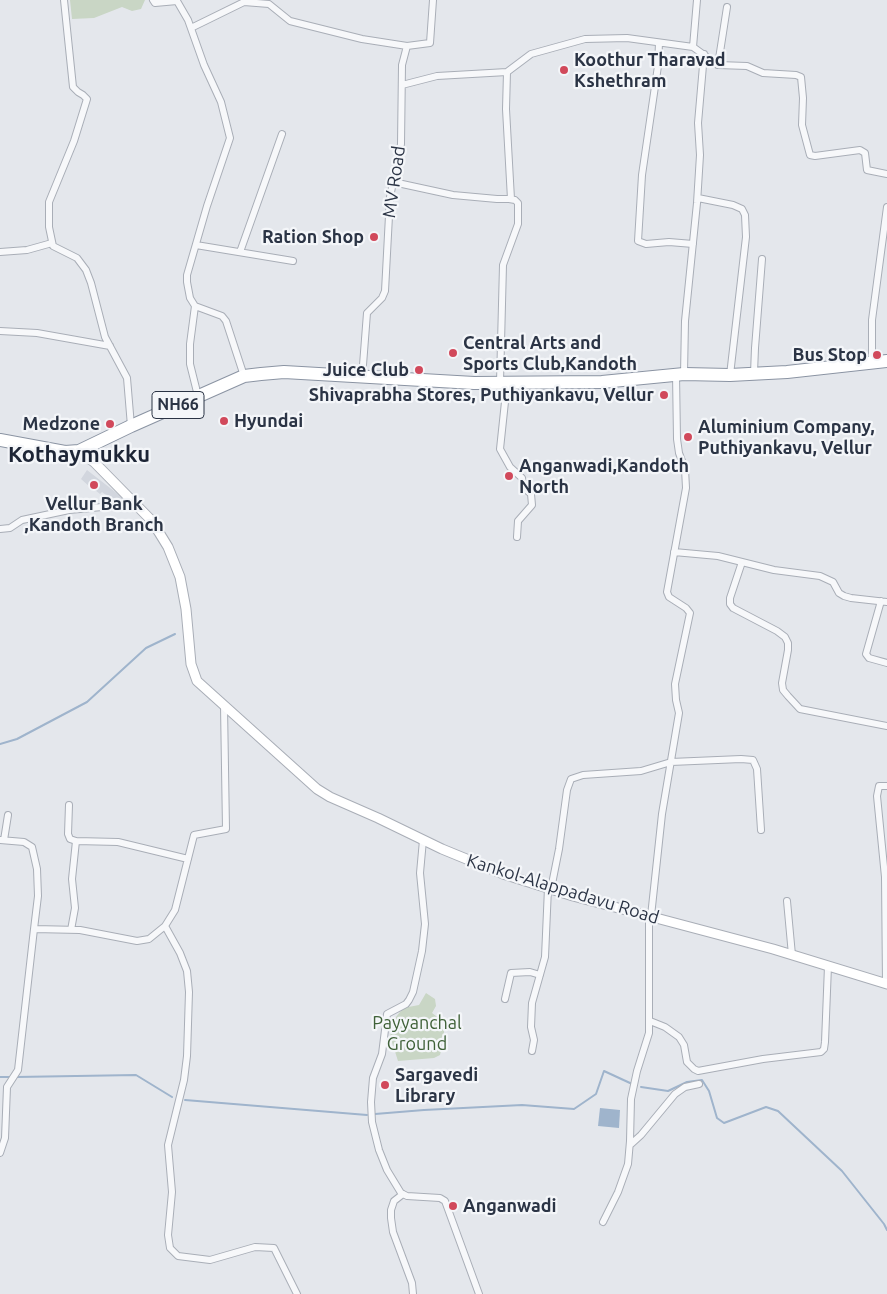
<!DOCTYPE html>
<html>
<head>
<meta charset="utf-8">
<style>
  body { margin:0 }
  canvas { display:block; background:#e4e7ec }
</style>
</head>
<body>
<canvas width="887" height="1294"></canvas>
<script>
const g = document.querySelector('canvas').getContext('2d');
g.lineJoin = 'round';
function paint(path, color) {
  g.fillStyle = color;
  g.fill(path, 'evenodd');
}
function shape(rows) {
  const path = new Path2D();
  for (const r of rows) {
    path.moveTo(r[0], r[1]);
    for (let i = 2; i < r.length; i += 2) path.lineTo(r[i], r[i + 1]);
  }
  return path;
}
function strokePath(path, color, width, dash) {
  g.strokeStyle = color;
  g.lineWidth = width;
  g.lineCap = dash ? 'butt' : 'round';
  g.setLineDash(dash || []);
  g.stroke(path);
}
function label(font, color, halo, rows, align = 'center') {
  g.font = font + ' Ubuntu,sans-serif';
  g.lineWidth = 4.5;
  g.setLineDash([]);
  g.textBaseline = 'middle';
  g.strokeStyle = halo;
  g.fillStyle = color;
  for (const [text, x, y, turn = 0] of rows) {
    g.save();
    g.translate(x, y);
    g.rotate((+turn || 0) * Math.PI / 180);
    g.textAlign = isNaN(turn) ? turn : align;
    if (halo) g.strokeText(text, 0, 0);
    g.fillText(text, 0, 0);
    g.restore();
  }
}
paint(shape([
  [87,470,123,498,124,504,110,506,108,500,110,499,110,498,102,492,100,494,95,490,94,486,92,485,90,487,81,479]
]), '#d2d6de');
paint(shape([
  [70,0,145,0,141,9,132,11,122,7,94,18,72,19],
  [426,993,435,999,436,1006,432,1013,444,1022,444,1038,440,1055,434,1058,398,1061,390,1036,396,1017,403,1008,419,1005]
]), '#c9d6c5');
paint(shape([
  [600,1108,620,1110,619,1128,598,1126]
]), '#9fb4cc');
strokePath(shape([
  [0,744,17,739,87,702,146,648,175,634],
  [0,1077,11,1077],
  [16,1077,136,1075,172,1097],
  [641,1087,668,1091,687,1082,702,1080,709,1091,717,1118,724,1123,766,1107,778,1111,842,1171,884,1224,887,1230],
  [185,1100,367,1115],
  [375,1114,424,1110,522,1105,574,1109,596,1094,604,1071,630,1083]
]), '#9fb4cc', 2);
const street = shape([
  [64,0,73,87,78,92,83,95,87,99,74,141,49,202,49,227,53,246,77,258,86,270,91,283,105,337,127,378,131,426],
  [153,0,155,3,177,1,188,20,204,65,221,102,230,138,207,206,187,275,187,282,190,298,195,306,222,316,226,321,244,376],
  [191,28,244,2,269,4,290,21,362,39,407,46],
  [659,43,658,66,642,175,638,241,646,244,669,242,693,244],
  [693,47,718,65,747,66,763,73,796,75,801,77,803,98,802,125,810,155,815,156,860,150,865,153,867,170,887,174],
  [718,65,727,7],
  [507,72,506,109,511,199],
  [402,85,437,76,507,72,531,54,585,39,627,38,693,47,697,0],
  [393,182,453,195,497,199,509,199,515,200,518,203,518,224,503,265,500,382],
  [698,198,733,205,742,209,745,215,746,237,730,375],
  [196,245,293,261],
  [0,252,27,250,52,243],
  [240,252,282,134],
  [195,306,190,344,190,364,198,396],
  [0,331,37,333,110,346],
  [872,363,872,320,887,207],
  [754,373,755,348,762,259],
  [684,374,685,321,697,203,700,155,698,123,704,54],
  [362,378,367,313,382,298,385,291,390,197,401,144,402,65,407,46,430,43,433,0],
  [507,383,500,449,510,467,522,478,524,488,531,494,532,505,518,521,517,537],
  [0,529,10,528,22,520,69,510,135,504],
  [674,552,718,556,774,570,820,576,833,582,839,593,844,596,851,598,887,602],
  [742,562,730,598,730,604,733,608,777,631,785,637,788,643,788,650,782,683,783,690,788,696,800,709,887,726],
  [881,601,866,654,869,658,887,663],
  [69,805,68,834,70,839,76,841,118,842,188,859],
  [0,840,24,842,32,847,37,869,38,896,34,929],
  [4,840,8,815],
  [423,840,420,873,425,924,422,951,413,992,409,1000,406,1004,387,1014,382,1054,373,1078,371,1102,372,1122,379,1150,387,1170,401,1193,407,1196,440,1198,445,1201,479,1294],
  [551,889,559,849,567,790,571,779,583,775,641,771,671,762,741,759,753,760,757,769,761,830],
  [787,901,792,955],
  [651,916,662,814,679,713,676,700,675,684,690,613,686,608,669,597,667,592,686,488,685,469,679,453,677,439,676,374],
  [165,926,180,953,187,971,189,992,187,1056,184,1080,168,1145,172,1192,168,1235,170,1248,178,1256,210,1260,255,1247,274,1248,297,1294],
  [71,930,75,908,72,879,76,841],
  [886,984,885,877,877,796,879,786,887,786],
  [505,999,511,973,530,972,540,975],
  [650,1021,665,1027,679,1037,684,1045,687,1062,694,1069,698,1071,763,1059,821,1052,824,1049,825,1042,828,966],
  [532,1051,534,1040,531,1027,532,1003,545,957,548,888],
  [630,1145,641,1135,675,1094,685,1087,699,1084],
  [0,1153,5,1138,7,1087,18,1070,34,929,80,930,137,941,149,939,165,926,175,910,194,835,226,829,224,706],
  [403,1194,394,1201,391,1210,391,1218,393,1232,412,1283,413,1294],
  [603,1222,618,1192,628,1164,630,1141,631,1099,637,1071,649,1033,649,915]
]);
const secondary = shape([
  [79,451,94,462,152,521,168,547,180,577,186,609,191,664,197,681,317,789,330,797,378,818,442,849,503,874,573,896,773,949,887,984]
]);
const highway = shape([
  [0,440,65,452,79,451,131,426,244,376,261,374,284,372,474,383,602,382,684,374,730,375,787,372,887,361]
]);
strokePath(street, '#a9aeb7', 8);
strokePath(secondary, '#a9aeb7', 11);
strokePath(highway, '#8b94a3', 14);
strokePath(street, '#f7f8fa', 6);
strokePath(secondary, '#fff', 9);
strokePath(highway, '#fff', 12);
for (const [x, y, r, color] of [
  [564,70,5,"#d1495b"],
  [374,237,5,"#d1495b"],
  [453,353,5,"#d1495b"],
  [877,355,5,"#d1495b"],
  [419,370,5,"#d1495b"],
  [664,395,5,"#d1495b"],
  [224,421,5,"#d1495b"],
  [110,424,5,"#d1495b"],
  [688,437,5,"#d1495b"],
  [509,476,5,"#d1495b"],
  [94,485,5,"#d1495b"],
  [385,1085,5,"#d1495b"],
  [453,1206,5,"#d1495b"]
]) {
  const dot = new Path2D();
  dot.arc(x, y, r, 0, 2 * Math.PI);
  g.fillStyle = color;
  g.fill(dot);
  strokePath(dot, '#f4f6f9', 2);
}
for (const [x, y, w] of [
  [178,405,52]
]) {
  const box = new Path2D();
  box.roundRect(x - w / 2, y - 13.5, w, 27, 4);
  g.fillStyle = '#f4f6f9';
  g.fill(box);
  strokePath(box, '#2b3445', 1);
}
label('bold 16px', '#2b3445', null, [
  ["NH66",178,405]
]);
label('bold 18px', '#2b3445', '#f4f6f9', [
  ["Koothur Tharavad",574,60],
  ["Kshethram",574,81],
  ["Ration Shop",364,237,"right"],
  ["Central Arts and",463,343],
  ["Sports Club,Kandoth",463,364],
  ["Bus Stop",867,355,"right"],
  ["Juice Club",409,370,"right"],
  ["Shivaprabha Stores, Puthiyankavu, Vellur",654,395,"right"],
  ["Hyundai",234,421],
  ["Medzone",100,424,"right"],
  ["Aluminium Company,",698,427],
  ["Puthiyankavu, Vellur",698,448],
  ["Anganwadi,Kandoth",519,466],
  ["North",519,487],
  ["Vellur Bank",94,504,"center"],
  [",Kandoth Branch",94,525,"center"],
  ["Sargavedi",395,1075],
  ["Library",395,1096],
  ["Anganwadi",463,1206]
], 'left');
label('18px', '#2b3445', '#f4f6f9', [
  ["MV Road",394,182,-82],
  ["Kankol-Alappadavu Road",563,889,17]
]);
label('18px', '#3f6138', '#f4f6f9', [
  ["Payyanchal",417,1023],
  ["Ground",417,1044]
]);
label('bold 22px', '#1d2536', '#f4f6f9', [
  ["Kothaymukku",79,455]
]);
</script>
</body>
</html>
